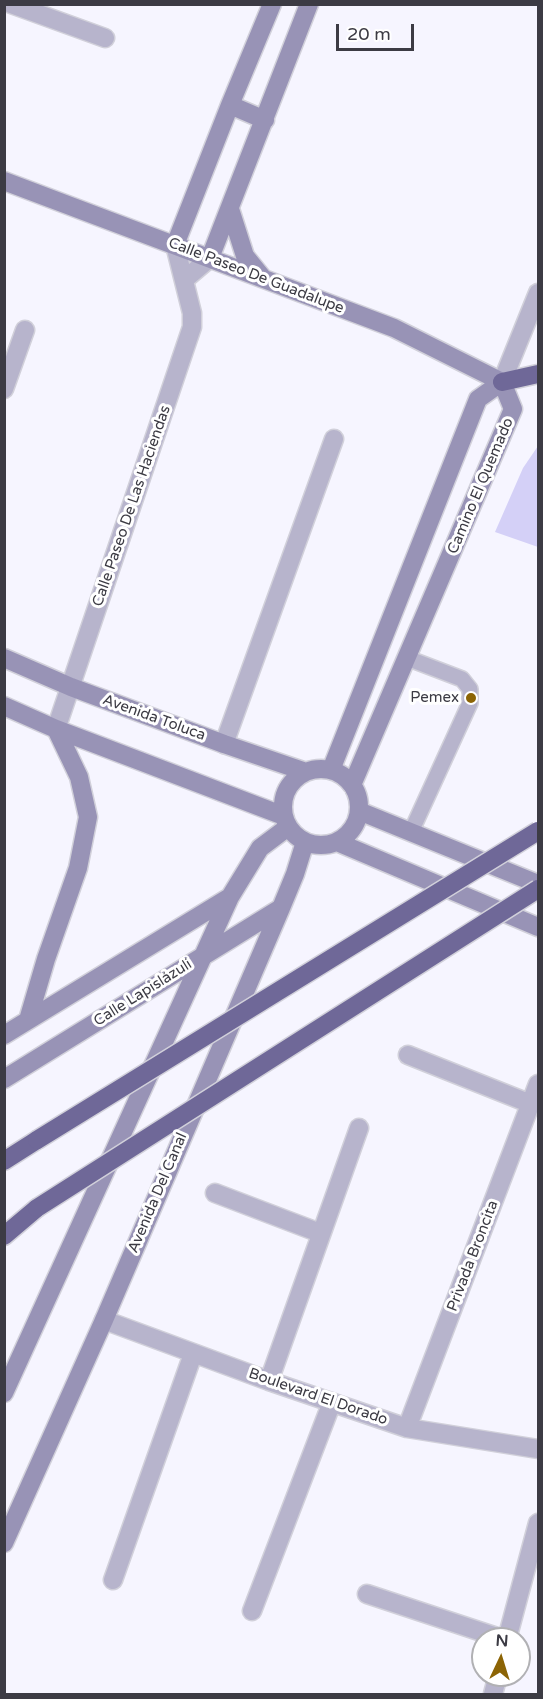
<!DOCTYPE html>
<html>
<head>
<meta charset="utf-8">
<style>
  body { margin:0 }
  #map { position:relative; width:543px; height:1699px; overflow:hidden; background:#f6f5ff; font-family:"Varela Round",sans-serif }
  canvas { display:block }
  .frame { position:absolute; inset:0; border:6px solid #3c3b44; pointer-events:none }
  .north { position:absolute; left:471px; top:1627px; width:60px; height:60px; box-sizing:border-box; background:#fff; border:2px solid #b1b1b4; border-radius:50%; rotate:4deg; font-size:16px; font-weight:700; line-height:24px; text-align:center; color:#3c3b44 }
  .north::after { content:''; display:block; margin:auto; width:21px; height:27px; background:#8c6405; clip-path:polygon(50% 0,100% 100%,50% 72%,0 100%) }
  .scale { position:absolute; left:336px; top:24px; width:78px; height:27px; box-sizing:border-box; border:3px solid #3c3b44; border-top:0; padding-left:8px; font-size:18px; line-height:21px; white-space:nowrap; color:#3c3b44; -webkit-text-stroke:4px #fff; paint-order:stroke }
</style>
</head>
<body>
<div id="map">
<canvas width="543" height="1699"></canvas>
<div class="frame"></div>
<div class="north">N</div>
<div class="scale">20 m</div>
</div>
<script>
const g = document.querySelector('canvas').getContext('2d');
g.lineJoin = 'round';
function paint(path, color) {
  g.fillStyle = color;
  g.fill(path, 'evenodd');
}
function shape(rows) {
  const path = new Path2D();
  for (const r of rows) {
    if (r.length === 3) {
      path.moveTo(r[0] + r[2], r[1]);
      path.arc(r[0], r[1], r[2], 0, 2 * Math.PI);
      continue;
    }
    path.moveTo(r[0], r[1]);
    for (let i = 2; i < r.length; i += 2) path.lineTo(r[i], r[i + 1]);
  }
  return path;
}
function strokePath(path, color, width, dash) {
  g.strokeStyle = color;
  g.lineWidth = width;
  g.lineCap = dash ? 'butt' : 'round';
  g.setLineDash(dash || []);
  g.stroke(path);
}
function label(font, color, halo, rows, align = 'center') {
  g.font = font + ' "Varela Round",sans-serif';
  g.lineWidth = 6;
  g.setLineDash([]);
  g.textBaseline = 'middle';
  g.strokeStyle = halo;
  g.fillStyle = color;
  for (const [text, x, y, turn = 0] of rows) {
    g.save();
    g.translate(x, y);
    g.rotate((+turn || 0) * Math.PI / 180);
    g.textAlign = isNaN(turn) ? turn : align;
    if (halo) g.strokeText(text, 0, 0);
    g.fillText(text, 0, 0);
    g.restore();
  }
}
paint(shape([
  [538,446,538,547,495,532,523,468]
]), '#d4d0f7');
const lane = shape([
  [407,658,462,679,470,689,470,703,411,832]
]);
const street = shape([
  [11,4,105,38],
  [184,280,210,258],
  [502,382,538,293],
  [4,389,25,330],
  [56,729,192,327,192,313,175,245],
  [224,744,334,439],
  [408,1055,531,1104],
  [215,1193,320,1233],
  [104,1320,269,1381,407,1428,538,1449],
  [269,1381,359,1128],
  [407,1428,538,1084],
  [113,1580,193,1354],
  [367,1594,503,1639],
  [252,1611,332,1402],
  [507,1639,538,1523],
  [493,1694,498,1675]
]);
const secondary = shape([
  [230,105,265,120],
  [4,181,394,328,502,382],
  [230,209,245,256,262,277],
  [175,245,230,105,272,4],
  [210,258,309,4],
  [4,658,71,687,224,744,306,772],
  [4,706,56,729,284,816],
  [321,807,38],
  [331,770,478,399,502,382],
  [352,785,513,409,502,382],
  [359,811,538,884],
  [337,842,538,927],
  [28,1020,46,959,78,868,88,817,79,777,56,729],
  [4,1035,230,897],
  [4,1079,281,908],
  [4,1393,230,897,260,848,288,827],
  [4,1543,104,1320,281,908,295,874,305,842]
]);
const highway = shape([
  [502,382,538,374],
  [4,1161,37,1140],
  [4,1236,37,1208]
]);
strokePath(lane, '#d1d0da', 18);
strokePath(street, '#d1d0da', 21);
strokePath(secondary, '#d1d0da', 21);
strokePath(highway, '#d1d0da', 21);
strokePath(lane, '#b7b4cc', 15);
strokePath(street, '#b7b4cc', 18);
strokePath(secondary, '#9893b6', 18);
strokePath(highway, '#6f6898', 18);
const highwayBridge = shape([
  [37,1140,538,831],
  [37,1208,538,889]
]);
strokePath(highwayBridge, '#d1d0da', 21, []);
strokePath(highwayBridge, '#6f6898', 18);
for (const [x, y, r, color] of [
  [471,698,6,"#8c6405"]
]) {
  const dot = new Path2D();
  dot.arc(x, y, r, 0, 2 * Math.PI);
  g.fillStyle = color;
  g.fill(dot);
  strokePath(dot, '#fff', 2);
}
label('15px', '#3c3b44', '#fff', [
  ["Calle Paseo De Guadalupe",256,276,21],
  ["Camino El Quemado",481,486,-67],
  ["Calle Paseo De Las Haciendas",132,506,-71],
  ["Avenida Toluca",154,718,20],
  ["Calle Lapislázuli",143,993,-32],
  ["Avenida Del Canal",158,1193,-67],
  ["Privada Broncita",473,1256,-69],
  ["Boulevard El Dorado",318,1397,19]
]);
label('15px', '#3c3b44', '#fff', [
  ["Pemex",459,698]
], 'right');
</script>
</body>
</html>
